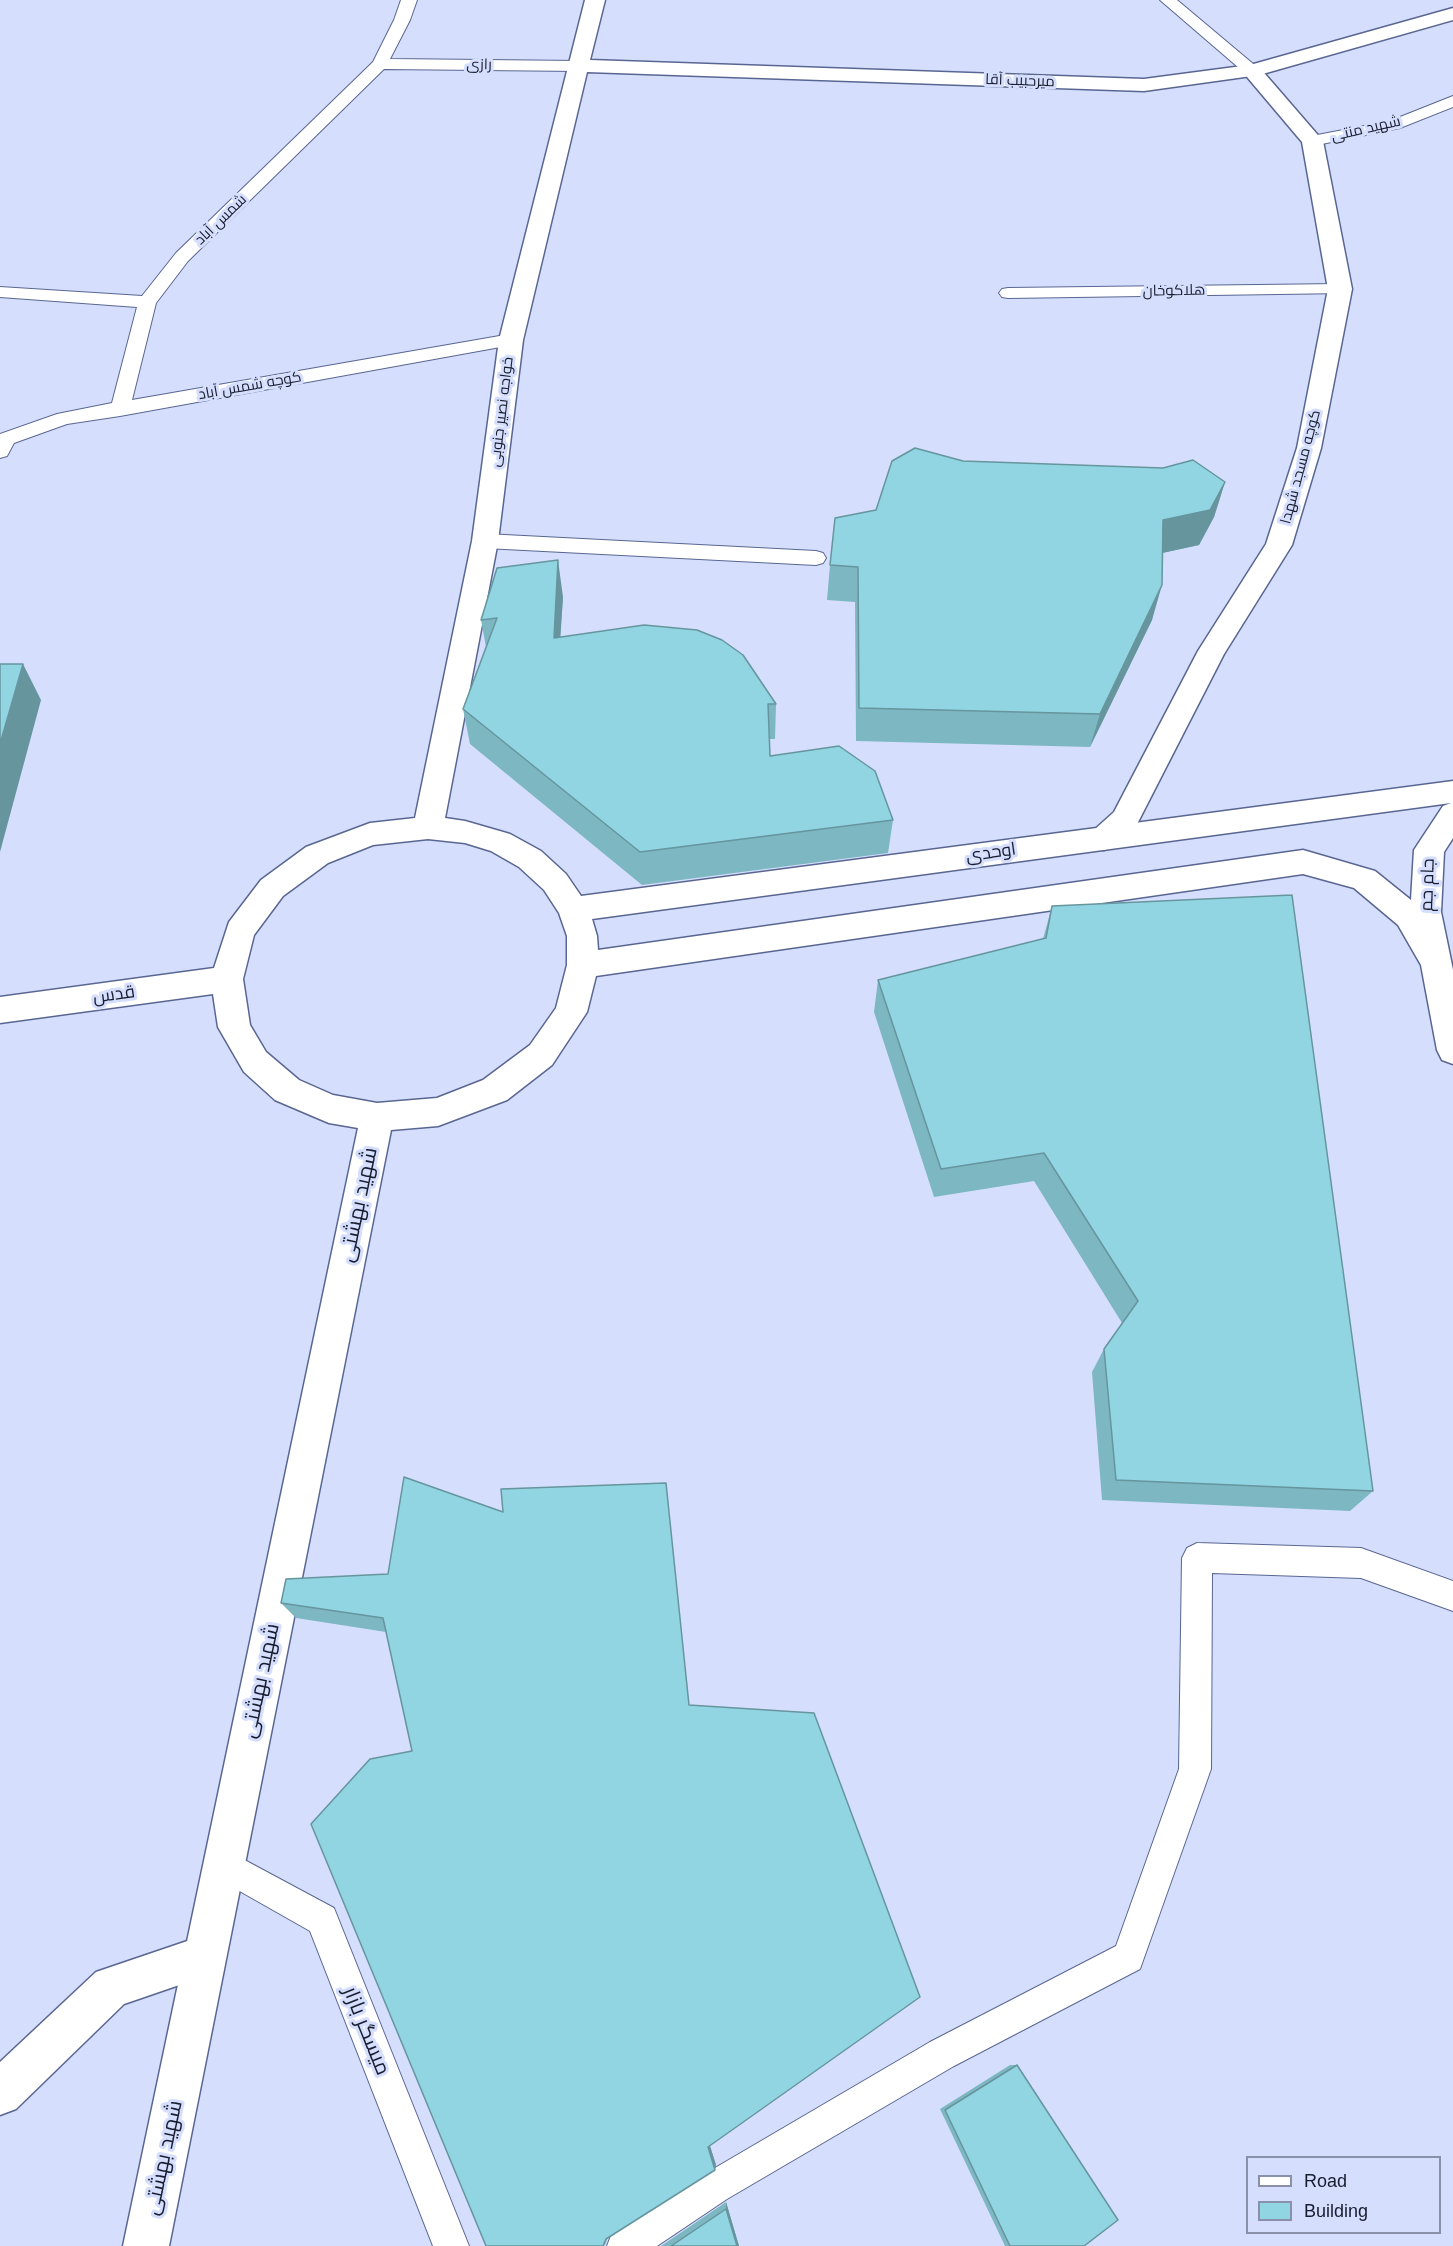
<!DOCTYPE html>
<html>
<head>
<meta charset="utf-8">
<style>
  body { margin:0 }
  #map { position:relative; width:1453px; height:2246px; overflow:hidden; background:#d5dffd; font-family:Arial,sans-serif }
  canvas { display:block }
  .legend { position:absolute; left:1246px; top:2156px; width:195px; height:78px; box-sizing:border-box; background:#d5dffd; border:2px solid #8991aa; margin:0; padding:8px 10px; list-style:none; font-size:18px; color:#171c2e }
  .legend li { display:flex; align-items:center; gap:12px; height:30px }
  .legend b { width:30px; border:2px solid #8991aa }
</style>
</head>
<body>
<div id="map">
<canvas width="1453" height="2246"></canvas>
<ul class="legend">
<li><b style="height:8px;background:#fff"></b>Road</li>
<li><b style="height:16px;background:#91d5e2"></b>Building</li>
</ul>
</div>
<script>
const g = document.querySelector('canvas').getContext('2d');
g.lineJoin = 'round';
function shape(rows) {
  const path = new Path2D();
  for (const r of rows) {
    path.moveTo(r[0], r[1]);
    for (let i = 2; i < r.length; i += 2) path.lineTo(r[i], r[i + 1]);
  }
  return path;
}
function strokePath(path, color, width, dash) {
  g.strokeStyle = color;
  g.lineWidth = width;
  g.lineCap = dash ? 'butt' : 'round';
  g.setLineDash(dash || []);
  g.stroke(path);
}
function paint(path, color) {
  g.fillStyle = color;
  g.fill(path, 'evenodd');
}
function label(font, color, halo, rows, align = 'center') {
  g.font = font + ' Arial,Cairo,sans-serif';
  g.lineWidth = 6;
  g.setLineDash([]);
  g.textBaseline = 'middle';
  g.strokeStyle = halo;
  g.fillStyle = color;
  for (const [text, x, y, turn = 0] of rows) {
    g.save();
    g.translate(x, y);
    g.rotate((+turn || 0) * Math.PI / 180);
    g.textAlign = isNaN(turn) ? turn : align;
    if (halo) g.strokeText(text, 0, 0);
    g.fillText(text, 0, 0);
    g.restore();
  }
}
const service = shape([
  [401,0,417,0,410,20,390,59,579,61,587,66,579,71,384,69,188,261,156,303,132,400,511,334,517,336,520,340,517,344,120,416,67,424,14,443,7,456,0,458,0,434,57,414,112,403,137,307,0,297,0,287,142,296,176,253,373,62,394,20,401,0],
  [1160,0,1177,0,1258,68,1260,71,1258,74,1246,74,1160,0],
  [1453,96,1453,107,1400,128,1312,146,1304,141,1312,136,1390,121,1453,96],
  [1340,284,1346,285,1349,289,1346,293,1008,298,1002,297,999,293,1002,289,1008,288,1340,284],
  [485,534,816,551,823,553,826,558,823,563,816,565,485,548,478,546,475,541,478,536,485,534],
  [1197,1543,1361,1548,1453,1581,1453,1611,1361,1578,1212,1573,1211,1769,1140,1969,954,2066,727,2199,657,2246,607,2246,612,2233,703,2175,930,2042,1116,1946,1179,1769,1182,1558,1187,1548,1197,1543],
  [224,1849,334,1908,469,2246,433,2246,310,1931,213,1876,208,1865,213,1854,224,1849]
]);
const pedestrian = shape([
  [205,1935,220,1941,226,1956,220,1971,124,2004,16,2109,0,2115,0,2062,96,1972,205,1935]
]);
const minor = shape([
  [1252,65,1259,67,1323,141,1352,289,1321,448,1292,545,1224,654,1135,828,1114,846,1104,850,1094,846,1089,838,1094,830,1114,812,1198,651,1266,544,1297,448,1328,289,1302,142,1242,71,1245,67,1252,65]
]);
const tertiary = shape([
  [585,0,605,0,590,60,1144,79,1250,65,1453,8,1453,20,1259,75,1144,91,587,72,523,340,498,541,445,818,465,821,510,834,541,851,566,874,581,896,1453,781,1453,838,1444,852,1441,912,1453,970,1453,1064,1442,1060,1437,1050,1421,965,1398,925,1354,888,1303,874,596,976,587,1012,552,1065,507,1100,438,1126,391,1130,169,2246,123,2246,358,1128,329,1123,275,1100,244,1072,218,1027,213,994,0,1023,0,997,214,968,229,922,261,880,306,847,370,823,415,818,472,541,499,340,585,0],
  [1451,803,1443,806,1414,850,1411,900,1375,871,1303,850,598,950,597,936,592,919,1451,803],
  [428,839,465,843,491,851,519,867,544,890,559,913,567,936,567,965,556,1008,530,1045,483,1080,437,1098,377,1103,333,1095,299,1080,266,1052,250,1025,243,979,254,935,283,896,328,863,373,845,428,839]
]);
strokePath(service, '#596691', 2);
strokePath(pedestrian, '#596691', 3);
strokePath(minor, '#596691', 3);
strokePath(tertiary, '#596691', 3);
paint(service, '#fff');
paint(pedestrian, '#fff');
paint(minor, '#fff');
paint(tertiary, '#fff');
paint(shape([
  [963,461,1225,482,1214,517,1199,545,1162,553,1152,620,1090,747,856,741,855,602,827,600,830,565,876,510],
  [563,597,560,637,776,704,775,739,770,739,770,756,893,820,888,853,642,885,470,744,463,709,486,647,481,620],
  [1052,906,1373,1491,1350,1511,1102,1500,1092,1372,1104,1349,1122,1323,1034,1181,934,1197,874,1012,878,980,1043,939],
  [388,1574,710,2146,716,2165,608,2237,605,2245,486,2246,412,1751,386,1632,296,1618,281,1603],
  [1010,2065,1017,2065,1084,2246,1005,2246,940,2109],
  [726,2202,739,2246,661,2246]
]), '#7db7c2');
paint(shape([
  [1225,482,1214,517,1199,545,1153,555,1163,520],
  [558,560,563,597,558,674,554,638],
  [1162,585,1152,620,1090,747,1100,714],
  [23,664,41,700,0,852,0,744],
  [709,2143,716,2165,715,2170,708,2147],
  [726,2202,739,2246,737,2246,726,2209]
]), '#66959e');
const building = shape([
  [915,448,963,461,1163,468,1193,460,1225,482,1210,510,1163,520,1162,585,1100,714,859,708,858,567,830,565,835,518,876,510,892,461,915,448],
  [558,560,554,638,644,625,697,630,722,640,743,655,776,704,768,704,770,756,839,746,875,771,893,820,640,852,463,709,497,618,481,620,497,568,558,560],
  [0,664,23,664,0,744,0,664],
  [1292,895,1373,1491,1116,1480,1104,1349,1138,1301,1044,1153,941,1169,878,980,1046,938,1052,906,1292,895],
  [404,1477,503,1512,501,1489,666,1483,689,1705,814,1713,920,1997,708,2147,715,2170,606,2239,603,2246,486,2246,311,1824,370,1759,412,1751,383,1618,281,1603,286,1579,388,1574,404,1477],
  [1017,2065,1118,2220,1084,2246,1010,2246,945,2110,1017,2065],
  [726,2209,737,2246,671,2246,726,2209]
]);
paint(building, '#91d5e2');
strokePath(building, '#66959e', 1.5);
label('15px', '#171c2e', '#d5dffd', [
  ["رازی",479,65,1],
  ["میرحبیب آقا",1020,81,2],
  ["شهید منتی",1366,129,-13],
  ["شمس آباد",221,220,-44],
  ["هلاکوخان",1174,291,-1],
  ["کوچه شمس آباد",250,386,-10],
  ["خواجه نصیر جنوبی",502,412,-83],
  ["کوچه مسجد شهدا",1301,467,-75]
]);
label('18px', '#171c2e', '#d5dffd', [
  ["اوحدی",991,853,-8],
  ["جام جم",1428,885,-88],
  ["قدس",114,995,-8]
]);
label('21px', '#171c2e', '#d5dffd', [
  ["شهید بهشتی",359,1205,-78],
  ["شهید بهشتی",261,1681,-78],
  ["میسگر بازار",366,2031,68],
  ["شهید بهشتی",164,2158,-78]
]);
</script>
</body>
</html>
